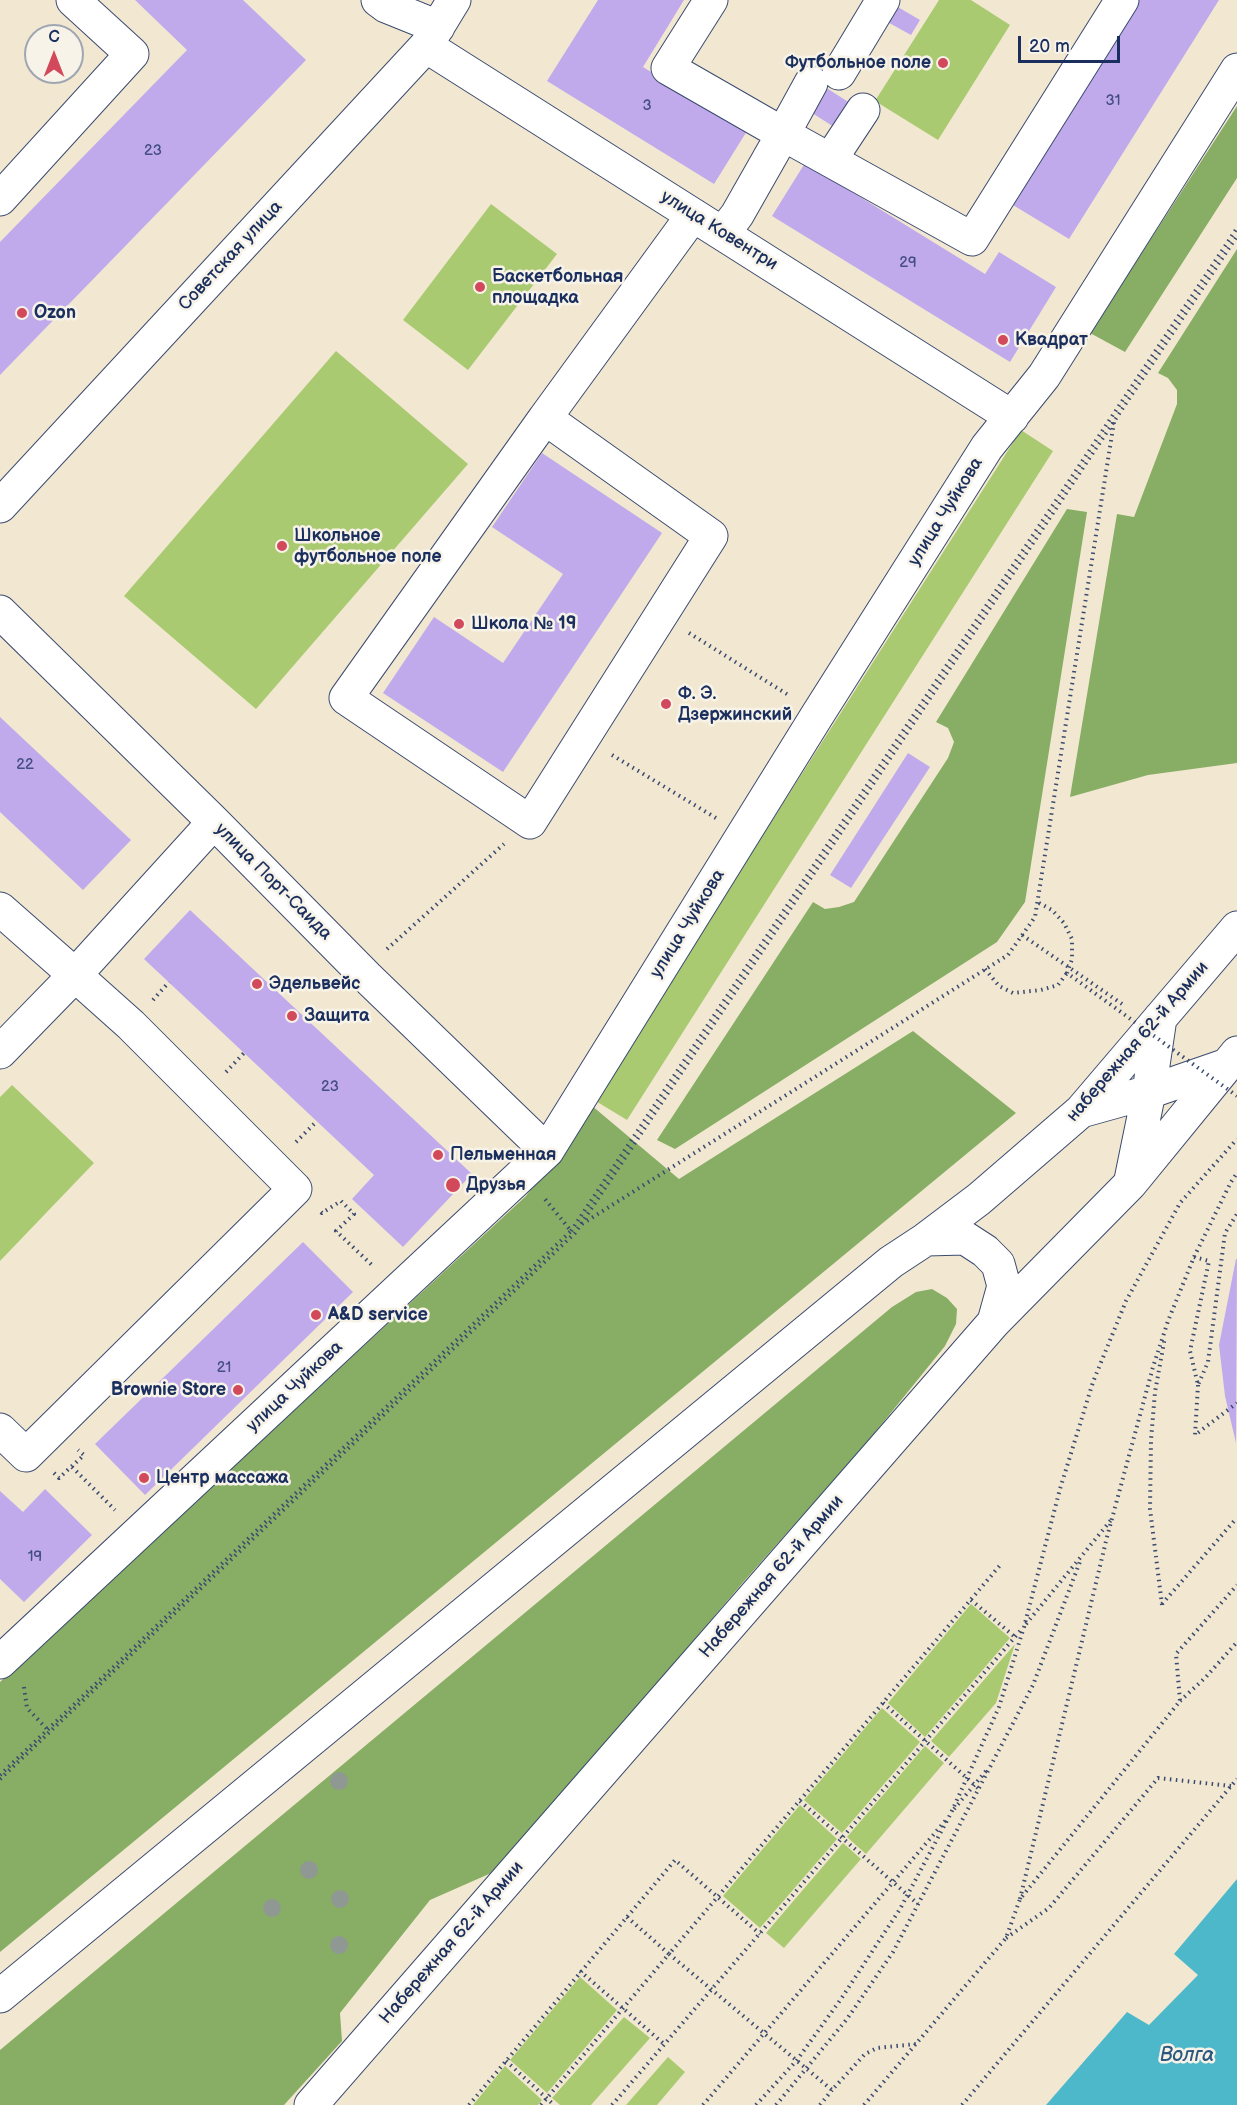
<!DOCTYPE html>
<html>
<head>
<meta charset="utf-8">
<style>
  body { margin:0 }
  #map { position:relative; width:1237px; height:2105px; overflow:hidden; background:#f2e8d1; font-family:"Balsamiq Sans",sans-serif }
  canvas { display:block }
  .north { position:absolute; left:24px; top:24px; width:60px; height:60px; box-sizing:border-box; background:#f7f3e8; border:2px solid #9fa5b1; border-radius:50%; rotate:0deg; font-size:16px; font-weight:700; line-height:24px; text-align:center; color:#1b2f5e }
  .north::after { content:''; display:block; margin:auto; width:21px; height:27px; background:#d1495b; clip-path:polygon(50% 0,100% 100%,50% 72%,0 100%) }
  .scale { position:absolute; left:1018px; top:36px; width:102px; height:27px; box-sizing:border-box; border:3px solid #1b2f5e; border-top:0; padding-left:8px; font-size:18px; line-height:21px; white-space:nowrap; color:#1b2f5e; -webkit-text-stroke:4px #f7f3e8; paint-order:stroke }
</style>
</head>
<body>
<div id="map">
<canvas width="1237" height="2105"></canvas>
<div class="north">С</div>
<div class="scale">20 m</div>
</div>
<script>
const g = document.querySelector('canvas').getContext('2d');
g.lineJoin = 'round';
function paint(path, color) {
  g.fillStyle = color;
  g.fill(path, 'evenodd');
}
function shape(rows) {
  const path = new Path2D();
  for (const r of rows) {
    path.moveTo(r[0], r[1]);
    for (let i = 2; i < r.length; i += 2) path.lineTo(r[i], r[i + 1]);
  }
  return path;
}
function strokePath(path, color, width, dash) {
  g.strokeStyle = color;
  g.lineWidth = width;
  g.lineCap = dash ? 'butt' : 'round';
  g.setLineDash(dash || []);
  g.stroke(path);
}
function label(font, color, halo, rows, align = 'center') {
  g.font = font + ' "Balsamiq Sans",sans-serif';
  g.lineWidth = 5;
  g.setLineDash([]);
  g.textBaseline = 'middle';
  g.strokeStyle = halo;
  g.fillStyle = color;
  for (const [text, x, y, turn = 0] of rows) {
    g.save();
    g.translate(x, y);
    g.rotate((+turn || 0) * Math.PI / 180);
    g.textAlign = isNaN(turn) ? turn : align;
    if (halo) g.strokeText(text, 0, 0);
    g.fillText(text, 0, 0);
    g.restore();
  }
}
paint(shape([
  [939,0,971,0,1010,25,938,140,875,101],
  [491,204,557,254,468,370,403,320],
  [336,351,468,464,256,709,124,596],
  [1021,430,1053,451,627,1120,594,1100],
  [12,1085,94,1163,0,1261,0,1097],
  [971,1604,1010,1638,925,1737,888,1703],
  [1015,1644,996,1703,949,1757,931,1741],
  [882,1708,920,1742,842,1833,804,1800],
  [925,1746,944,1763,866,1854,847,1837],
  [800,1805,837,1839,760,1928,723,1896],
  [843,1843,861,1859,784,1948,766,1933],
  [580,1977,617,2010,547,2093,510,2060],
  [624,2017,650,2038,591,2105,560,2105,552,2098],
  [668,2057,685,2072,657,2105,626,2105],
  [505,2066,542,2100,538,2105,473,2105]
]), '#aaca72');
paint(shape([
  [1237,106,1237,178,1125,352,1090,333],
  [1237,249,1237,763,1148,775,1070,797,1117,514,1134,517,1177,404,1177,390,1168,378,1158,373],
  [1067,509,1087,512,1025,902,997,942,675,1149,657,1140,813,902,825,909,839,907,854,902,948,758,954,742,948,728,936,722],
  [913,1031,1016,1113,0,1952,0,1682,526,1196,591,1105,679,1179],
  [932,1289,947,1298,957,1309,956,1324,945,1346,864,1446,745,1580,498,1870,430,1900,340,2013,342,2041,284,2105,0,2105,0,2050,892,1307,916,1292]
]), '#87ae64');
paint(shape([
  [1237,1879,1237,2105,1046,2105,1127,2012,1149,2025,1198,1975,1174,1954]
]), '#4db8ca');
paint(shape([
  [135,0,243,0,306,60,0,375,0,242,187,50],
  [598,0,684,0,643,67,747,131,714,184,547,81],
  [1134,0,1219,0,1069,239,1008,202],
  [891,3,920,20,911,35,882,19],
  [825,87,850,103,834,127,809,111],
  [805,163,985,274,999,252,1056,287,1010,362,772,216],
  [542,453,662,533,503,772,383,693,434,617,503,663,563,574,492,527],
  [0,717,131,840,83,890,0,812],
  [908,753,930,767,851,888,830,875],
  [190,910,472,1174,403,1247,352,1199,374,1175,144,959],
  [303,1242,353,1292,145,1495,95,1444],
  [1236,1259,1237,1259,1236,1443,1225,1396,1219,1345],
  [45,1489,92,1535,24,1602,0,1579,0,1491,23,1512]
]), '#c0aaec');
const minor = shape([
  [378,0,386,6,438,27],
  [711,0,668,68,783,134,737,215,723,233],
  [426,46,1012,417],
  [839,73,883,0],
  [811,83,783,134,972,239,1122,0],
  [830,160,863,110],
  [0,199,132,54,73,0],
  [545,418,346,698,530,822,711,536,545,418,693,215],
  [0,506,426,46,454,0],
  [0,612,214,822,367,977,547,1151],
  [0,909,75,975,0,1052],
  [0,1430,26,1455,295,1189,131,1025,75,975,214,822],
  [0,1662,547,1151,818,714,987,447,1044,376,1237,70]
]);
const major = shape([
  [1081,1111,1149,1092,1227,1065],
  [1131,1180,1149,1092,1160,1018],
  [926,1239,965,1238,985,1251,998,1264,1004,1286,994,1322],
  [0,1996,891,1262,926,1239,979,1199,1081,1111,1237,928],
  [311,2105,994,1322,1130,1184,1237,1053]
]);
strokePath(minor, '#3b4b6f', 35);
strokePath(major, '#3b4b6f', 35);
strokePath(shape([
  [689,633,790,696],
  [612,755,716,818],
  [1022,935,1125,1006],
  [387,949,504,844],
  [985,969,999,986,1013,993,1041,990,1058,985,1067,973],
  [153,1000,169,982],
  [226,1072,244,1053],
  [296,1142,317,1121],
  [321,1212,322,1213,341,1201,354,1214,336,1231,374,1267],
  [582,1224,1008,955,1035,917,1114,422],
  [571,1231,1237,228],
  [1194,1257,1209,1261,1190,1351,1198,1385,1208,1362,1225,1233,1237,1214],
  [1198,1385,1195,1435,1237,1403],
  [72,1467,115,1510],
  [54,1473,59,1478,84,1455,78,1450],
  [971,1600,1015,1637],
  [1162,1604,1235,1520],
  [1162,1605,1150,1509,1151,1440,1155,1392,1165,1337],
  [1026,1624,1111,1520],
  [24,1687,27,1708,48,1730],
  [1180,1701,1206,1677,1237,1642],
  [883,1703,979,1789],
  [0,1775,571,1231,545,1199],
  [0,1779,575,1233,1237,236],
  [800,1801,918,1904],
  [954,1809,986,1771],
  [1020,1899,1107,1537,1153,1367,1168,1321,1194,1257,1231,1182,1237,1173],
  [627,1917,669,1954,1002,1563],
  [1006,1938,1049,1908,1158,1778,1231,1786],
  [580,1971,664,2044],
  [506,2061,554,2105],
  [469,2105,675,1860,760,1934],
  [541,2105,669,1954,832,2090,865,2054,877,2048,916,2044],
  [612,2105,1021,1630],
  [703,2105,946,1820],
  [756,2105,797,2060,841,1999,900,1909,951,1813,999,1707,1024,1627,1060,1489,1093,1382,1126,1301,1180,1203,1237,1139],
  [776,2105,847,2019,893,1952,1033,1685,1081,1559],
  [820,2105,832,2090],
  [864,2105,1006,1938,1020,1899,1180,1701,1176,1654,1237,1585],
  [962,2105,1237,1779]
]), '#3b4b6f', 4, [1.5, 4.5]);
strokePath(minor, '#fff', 33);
strokePath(major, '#fff', 33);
strokePath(shape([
  [1039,903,1052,910,1064,923,1072,939,1072,959,1067,973,1237,1096]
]), '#3b4b6f', 4, [1.5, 4.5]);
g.fillStyle = '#909894';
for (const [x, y] of [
  [339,1781],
  [309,1870],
  [340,1899],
  [272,1908],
  [339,1945]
]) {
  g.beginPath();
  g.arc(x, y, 9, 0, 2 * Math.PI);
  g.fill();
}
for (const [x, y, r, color] of [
  [943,63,6,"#d1495b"],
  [480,287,6,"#d1495b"],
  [22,313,6,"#d1495b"],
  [1003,340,6,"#d1495b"],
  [282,546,6,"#d1495b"],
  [459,624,6,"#d1495b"],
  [666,704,6,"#d1495b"],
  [257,984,6,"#d1495b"],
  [292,1016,6,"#d1495b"],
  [438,1155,6,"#d1495b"],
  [453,1185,8,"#d1495b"],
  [316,1315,6,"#d1495b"],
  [238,1390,6,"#d1495b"],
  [144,1478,6,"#d1495b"]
]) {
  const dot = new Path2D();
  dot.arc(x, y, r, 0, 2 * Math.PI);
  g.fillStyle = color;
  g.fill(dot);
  strokePath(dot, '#f7f3e8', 2);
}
label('15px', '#444e82', null, [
  ["31",1113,101],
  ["3",647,106],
  ["23",153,151],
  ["29",908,263],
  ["22",25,765],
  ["23",330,1087],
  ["21",224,1368],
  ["19",35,1557]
]);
label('bold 18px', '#1b2f5e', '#f7f3e8', [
  ["Футбольное поле",931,63,"right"],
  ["Баскетбольная",492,277],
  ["площадка",492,298],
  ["Ozon",34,313],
  ["Квадрат",1015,340],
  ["Школьное",294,536],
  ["футбольное поле",294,557],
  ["Школа № 19",471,624],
  ["Ф. Э.",678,694],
  ["Дзержинский",678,715],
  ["Эдельвейс",269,984],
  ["Защита",304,1016],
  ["Пельменная",450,1155],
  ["Друзья",466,1185],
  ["A&D service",328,1315],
  ["Brownie Store",226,1390,"right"],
  ["Центр массажа",156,1478]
], 'left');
label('18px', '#1b2f5e', '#f7f3e8', [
  ["улица Ковентри",719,231,32],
  ["Советская улица",231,256,-47],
  ["улица Чуйкова",946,512,-58],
  ["улица Порт-Саида",273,882,45],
  ["улица Чуйкова",688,924,-58],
  ["набережная 62-й Армии",1138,1042,-49],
  ["улица Чуйкова",295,1387,-43],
  ["Набережная 62-й Армии",772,1577,-49],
  ["Набережная 62-й Армии",452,1943,-49]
]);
label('italic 20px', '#2a587e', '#f7f3e8', [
  ["Волга",1187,2056]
]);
</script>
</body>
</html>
